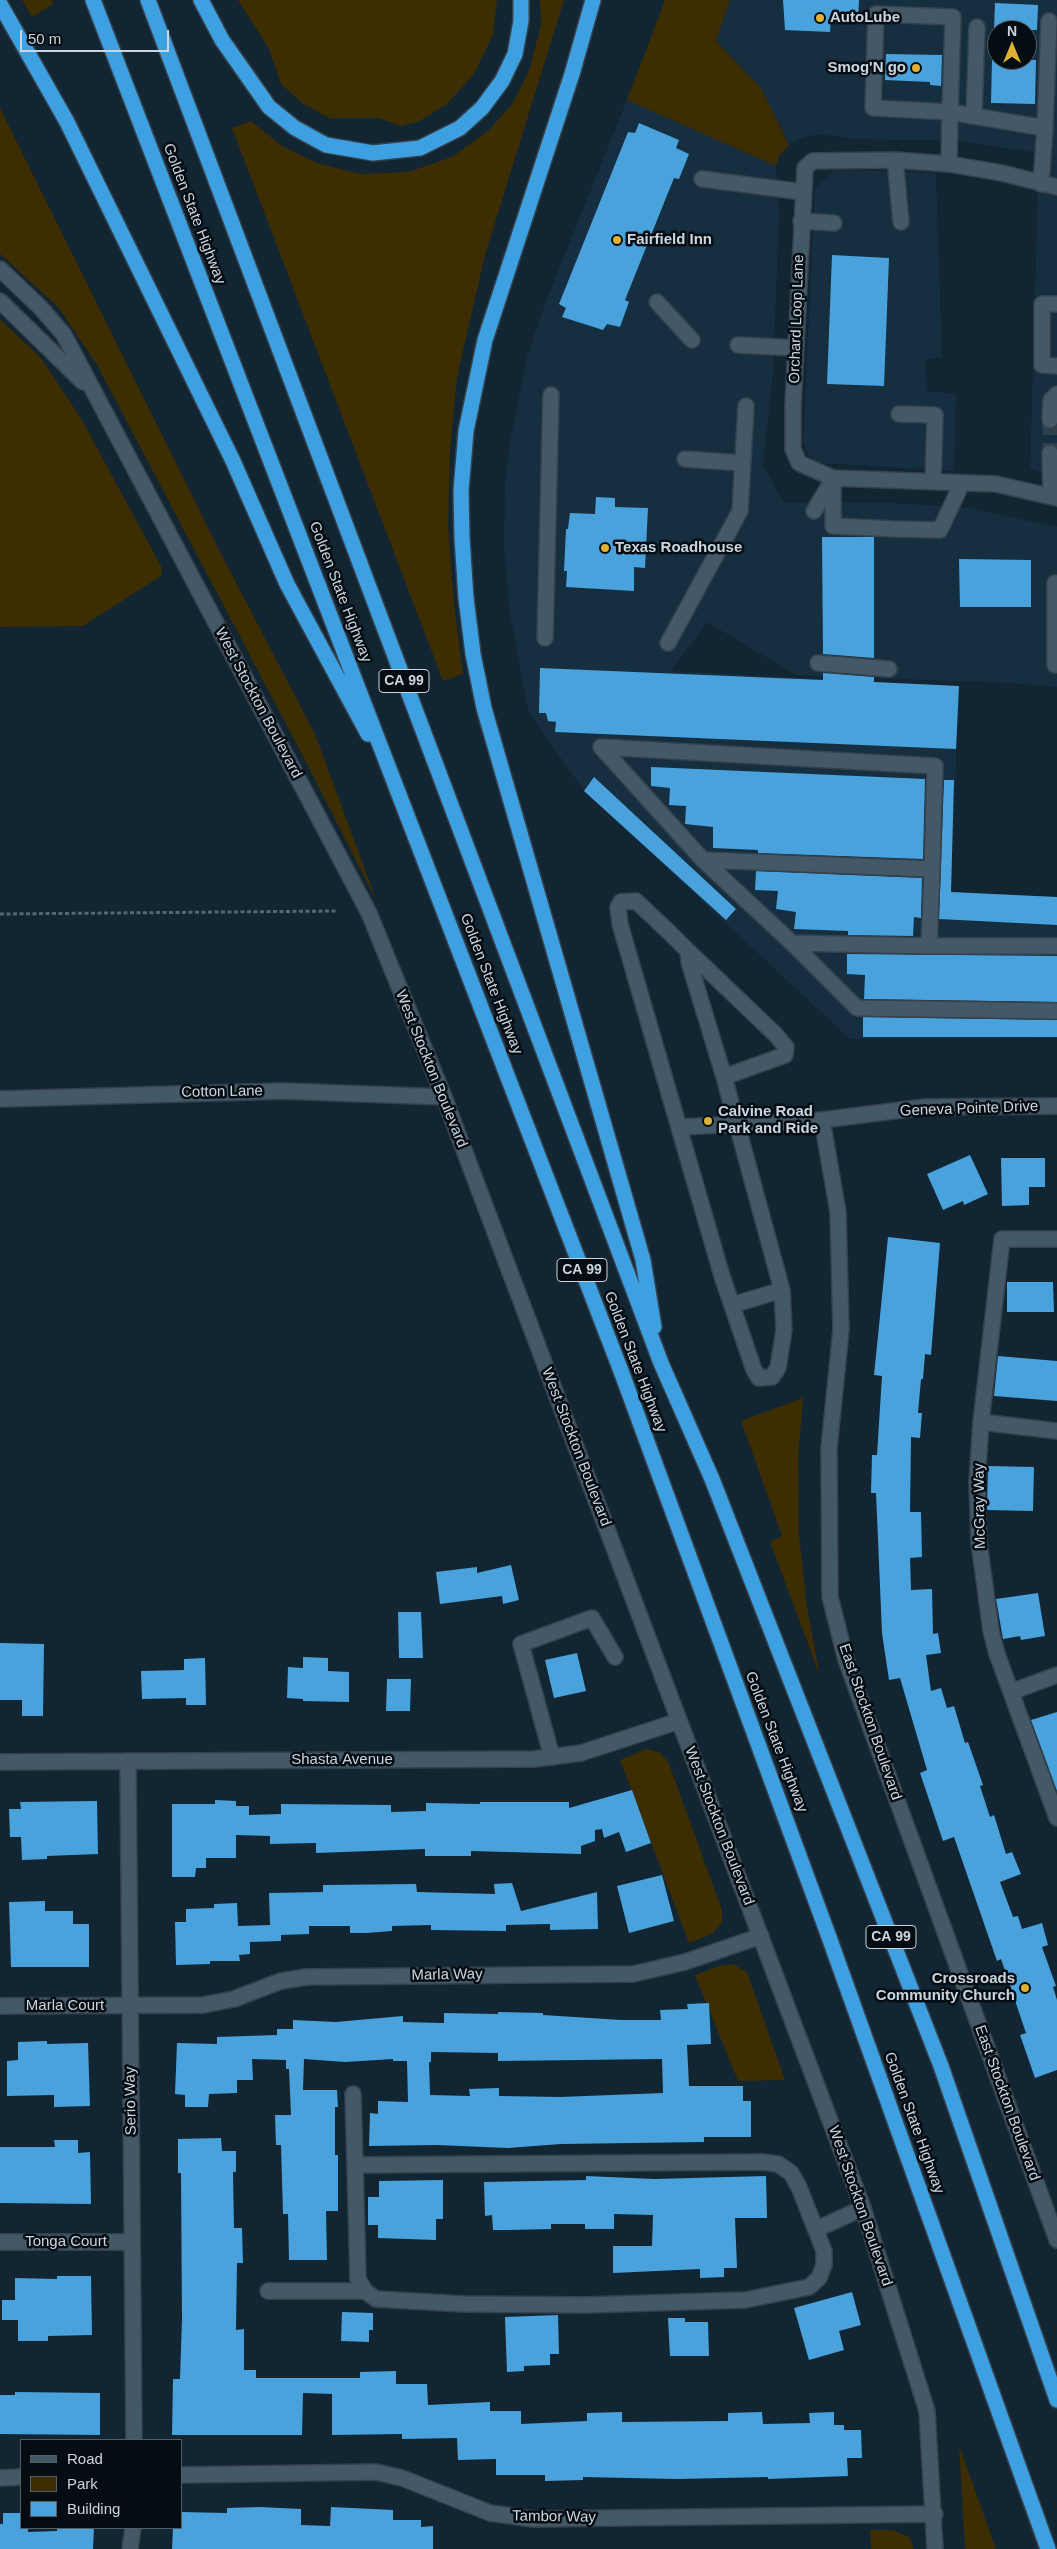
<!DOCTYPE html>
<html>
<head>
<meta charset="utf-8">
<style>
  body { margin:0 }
  #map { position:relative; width:1057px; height:2549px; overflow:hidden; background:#122532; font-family:Arial,sans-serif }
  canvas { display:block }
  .legend { position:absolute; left:20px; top:2439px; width:162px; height:90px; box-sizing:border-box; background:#050d13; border:1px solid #545d65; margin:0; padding:6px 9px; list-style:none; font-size:15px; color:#cad6df }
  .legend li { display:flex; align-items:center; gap:10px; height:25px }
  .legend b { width:25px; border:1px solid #545d65 }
  .north { position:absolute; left:987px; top:20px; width:50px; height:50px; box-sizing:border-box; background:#050d13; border:1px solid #545d65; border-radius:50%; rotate:0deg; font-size:14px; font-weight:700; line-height:20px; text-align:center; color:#cad6df }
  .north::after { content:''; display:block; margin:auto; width:18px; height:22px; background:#deb133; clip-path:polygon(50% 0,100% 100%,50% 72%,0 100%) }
  .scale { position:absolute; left:20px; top:30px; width:149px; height:22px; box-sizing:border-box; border:2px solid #cad6df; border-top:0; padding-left:6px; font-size:15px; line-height:18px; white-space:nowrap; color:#cad6df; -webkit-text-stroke:4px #050d13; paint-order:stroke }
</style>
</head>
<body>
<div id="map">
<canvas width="1057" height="2549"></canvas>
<ul class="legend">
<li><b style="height:6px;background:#445968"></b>Road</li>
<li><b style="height:14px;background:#3c2d03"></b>Park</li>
<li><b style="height:14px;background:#4aa2dc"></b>Building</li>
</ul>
<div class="north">N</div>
<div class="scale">50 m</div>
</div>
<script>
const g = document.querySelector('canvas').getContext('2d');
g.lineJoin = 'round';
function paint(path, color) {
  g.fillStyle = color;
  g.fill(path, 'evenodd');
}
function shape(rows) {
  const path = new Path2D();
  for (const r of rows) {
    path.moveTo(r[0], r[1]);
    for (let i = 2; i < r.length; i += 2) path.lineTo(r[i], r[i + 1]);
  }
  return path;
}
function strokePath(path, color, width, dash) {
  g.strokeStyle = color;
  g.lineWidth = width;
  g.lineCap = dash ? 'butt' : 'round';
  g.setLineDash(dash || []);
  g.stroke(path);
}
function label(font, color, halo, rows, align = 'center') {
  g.font = font + ' Arial,sans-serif';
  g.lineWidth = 5;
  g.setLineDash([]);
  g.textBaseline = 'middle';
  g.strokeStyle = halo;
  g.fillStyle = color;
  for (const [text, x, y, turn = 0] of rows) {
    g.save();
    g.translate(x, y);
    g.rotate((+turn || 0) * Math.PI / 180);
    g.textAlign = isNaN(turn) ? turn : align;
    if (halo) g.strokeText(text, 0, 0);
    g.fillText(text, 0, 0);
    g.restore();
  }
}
paint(shape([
  [730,0,1057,0,1057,477,1030,469,1039,153,958,141,852,139,820,134,803,137,789,145,761,88,716,41],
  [997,30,1027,30,1027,60,997,60],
  [627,100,776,166,779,214,773,374,763,466,784,503,892,503,970,508,1057,527,1057,687,1009,683,796,675,707,622,671,671,959,686,951,892,1057,897,1057,1038,850,1039,584,791,528,711,510,615,504,547,505,481,510,442,527,356,545,304],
  [835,170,936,173,942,357,926,360,927,391,956,394,954,471,819,463,809,455,803,442,815,188]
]), '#152f40');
paint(shape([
  [22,0,52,0,53,4,32,17],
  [238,0,497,0,493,35,474,74,447,104,418,122,400,126,379,118,329,118,302,103,281,84,269,49],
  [540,0,564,0,485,255,457,377,450,451,448,525,454,604,463,674,443,681,232,128,251,121,282,146,317,163,361,174,408,172,452,157,489,130,512,104,529,71,541,25],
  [665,0,730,0,716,41,761,88,789,145,779,156,776,166,627,100],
  [0,108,219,550,315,734,377,902,307,764,97,365,58,307,0,254],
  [0,319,41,358,82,420,162,568,161,576,83,626,0,627],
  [803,1398,798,1461,799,1535,807,1607,820,1676,770,1542,782,1536,741,1421],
  [646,1749,659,1752,668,1761,722,1910,722,1923,712,1934,689,1943,620,1760],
  [733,1964,747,1972,785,2080,738,2081,695,1975,719,1966],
  [959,2445,996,2549,965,2549],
  [870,2530,893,2530,909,2537,914,2549,871,2549]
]), '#3c2d03');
paint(shape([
  [783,0,859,0,858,21,831,20,830,32,785,30],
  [995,3,1038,5,1037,30,994,30],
  [886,54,942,55,941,86,930,85,930,82,885,80],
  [992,60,1036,60,1035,104,991,103],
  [639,123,679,140,676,148,689,154,679,179,674,178,625,300,629,302,620,327,607,324,603,330,562,317,566,308,559,304,628,132,635,133],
  [832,255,889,258,884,386,827,384],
  [596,497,615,498,615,507,648,508,645,568,634,567,634,591,566,587,567,571,564,571,566,529,568,529,570,513,595,514],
  [822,537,874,537,874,658,823,654],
  [959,559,1031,560,1031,607,960,607],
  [540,668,823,680,823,673,874,677,874,682,959,686,956,749,555,732,556,722,548,721,546,713,539,713],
  [651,767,925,779,923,859,758,853,758,850,713,848,713,827,685,824,686,806,669,805,670,788,651,786],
  [594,777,736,909,726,920,584,791],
  [944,780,954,780,951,892,1057,897,1057,925,939,919],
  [756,871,922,878,921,918,914,917,913,936,848,935,848,931,794,929,796,912,776,909,778,891,755,890],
  [847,954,1057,956,1057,1002,864,999,865,975,847,974],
  [863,1017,1057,1020,1057,1037,863,1037],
  [970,1155,988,1194,964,1205,963,1201,943,1210,927,1174],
  [1001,1158,1045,1158,1045,1187,1029,1187,1029,1205,1002,1206],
  [888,1237,940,1243,931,1355,925,1354,923,1379,921,1379,918,1413,922,1413,920,1438,911,1437,910,1512,921,1512,922,1557,910,1558,911,1590,932,1589,933,1634,938,1633,941,1653,926,1655,931,1691,941,1688,947,1708,954,1706,965,1743,968,1742,983,1785,980,1786,990,1817,994,1815,1006,1854,1012,1852,1021,1874,1000,1882,1013,1917,1018,1916,1022,1929,1042,1923,1048,1945,1042,1947,1056,1986,1053,1987,1057,2000,1057,2070,1035,2078,1020,2035,1026,2033,1001,1959,997,1961,954,1837,943,1841,920,1773,927,1770,900,1678,889,1680,882,1633,876,1493,871,1493,872,1455,877,1455,882,1376,874,1375],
  [1007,1282,1053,1282,1054,1312,1007,1312],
  [998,1356,1057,1361,1057,1401,994,1396],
  [988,1466,1034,1467,1033,1511,987,1510],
  [511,1565,519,1600,503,1604,502,1596,440,1604,436,1572,477,1567,477,1573],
  [1038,1593,1045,1636,1021,1640,1020,1636,1003,1639,996,1599],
  [398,1612,421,1612,423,1658,399,1658],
  [0,1643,44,1644,43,1716,22,1716,22,1700,0,1700],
  [577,1653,586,1691,554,1698,545,1660],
  [303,1657,328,1658,328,1671,349,1672,349,1702,303,1701,303,1699,287,1698,288,1667,303,1668],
  [205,1658,206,1705,186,1705,186,1698,142,1699,141,1671,184,1670,184,1659],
  [387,1679,411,1679,410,1711,386,1711],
  [1057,1712,1057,1791,1031,1720],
  [632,1790,651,1843,626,1852,619,1832,604,1838,602,1829,595,1830,595,1841,581,1846,581,1854,471,1851,471,1856,425,1856,425,1849,316,1853,316,1843,270,1844,270,1836,236,1835,236,1858,206,1858,206,1868,196,1868,195,1877,172,1877,172,1804,215,1804,215,1800,236,1801,236,1806,249,1806,249,1815,281,1814,281,1804,391,1805,391,1812,426,1811,426,1803,480,1804,480,1802,569,1802,569,1808],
  [97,1801,98,1854,47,1856,47,1859,22,1860,21,1837,10,1837,9,1809,21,1809,20,1802],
  [662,1875,674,1921,629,1933,617,1886],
  [512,1883,521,1911,597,1892,598,1929,550,1930,550,1924,506,1925,506,1931,431,1930,431,1925,392,1926,392,1931,366,1933,350,1933,350,1926,309,1926,309,1934,281,1935,281,1941,250,1942,250,1954,239,1955,240,1961,210,1961,210,1964,176,1965,175,1922,186,1922,186,1909,214,1908,214,1904,237,1903,238,1926,270,1925,269,1893,323,1892,323,1885,416,1884,417,1892,495,1894,494,1884],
  [45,1901,45,1911,73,1911,73,1924,89,1924,89,1967,11,1967,9,1902],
  [709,2003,711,2044,687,2045,689,2086,743,2086,743,2101,751,2101,751,2137,704,2137,704,2142,561,2144,508,2148,437,2145,369,2146,370,2113,378,2114,378,2101,408,2102,407,2061,393,2061,393,2059,345,2062,304,2059,303,2090,337,2090,338,2107,335,2107,335,2155,338,2155,338,2211,326,2211,327,2260,289,2260,288,2214,283,2214,281,2145,276,2145,275,2115,291,2115,289,2069,286,2069,286,2060,252,2059,253,2080,237,2080,237,2093,209,2094,208,2107,185,2107,185,2095,175,2094,177,2043,217,2044,217,2037,277,2035,277,2029,293,2029,293,2020,336,2022,403,2016,403,2022,444,2023,444,2013,498,2014,498,2012,543,2013,543,2015,621,2020,661,2020,660,2010,688,2009,687,2004],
  [431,2052,498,2053,498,2061,662,2059,663,2093,560,2097,499,2096,499,2088,469,2089,470,2096,430,2095,429,2062,431,2062],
  [47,2041,47,2044,88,2043,90,2106,54,2107,54,2095,7,2096,7,2061,18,2060,18,2042],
  [221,2138,222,2151,236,2151,236,2172,233,2172,234,2228,242,2228,243,2263,237,2263,236,2330,244,2329,244,2370,256,2370,256,2378,360,2378,360,2372,396,2371,396,2384,427,2384,428,2405,490,2402,490,2411,521,2411,521,2424,587,2421,587,2413,622,2412,622,2422,728,2421,728,2413,762,2412,763,2424,810,2423,809,2413,834,2412,834,2425,844,2425,844,2430,861,2430,862,2458,847,2458,848,2476,768,2479,768,2477,678,2479,583,2477,583,2480,545,2481,545,2475,496,2475,496,2459,458,2460,457,2438,402,2439,402,2434,332,2435,332,2394,303,2393,302,2435,172,2435,173,2379,180,2379,182,2319,181,2173,178,2173,178,2139],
  [54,2140,78,2140,78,2153,90,2152,91,2204,0,2203,0,2147,55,2147],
  [586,2176,654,2179,766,2176,767,2218,735,2218,737,2268,724,2268,724,2277,700,2278,700,2269,613,2273,613,2246,652,2246,653,2215,614,2214,614,2229,585,2229,585,2224,551,2224,551,2229,509,2230,493,2230,492,2215,485,2216,484,2182,586,2180],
  [443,2180,443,2219,436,2219,436,2240,378,2238,378,2225,368,2225,368,2197,379,2197,379,2181],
  [57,2276,91,2276,92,2335,48,2336,48,2341,18,2341,18,2320,2,2320,2,2300,15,2300,15,2278,57,2279],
  [852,2292,861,2325,839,2331,844,2350,809,2360,794,2308],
  [342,2312,373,2313,373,2330,369,2330,369,2342,341,2341],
  [558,2315,559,2354,550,2354,550,2365,524,2366,524,2371,507,2372,505,2317],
  [668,2318,685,2318,685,2322,708,2322,709,2356,670,2356],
  [15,2392,100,2393,100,2435,0,2434,0,2395,15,2395],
  [260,2507,301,2509,301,2525,330,2526,331,2507,393,2510,393,2520,421,2520,421,2527,433,2526,433,2549,172,2549,173,2528,181,2528,181,2512,227,2513,227,2508],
  [3,2513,21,2513,21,2528,28,2528,28,2532,57,2531,57,2528,94,2528,93,2549,0,2549,0,2524,3,2524]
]), '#4aa2dc');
strokePath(shape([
  [1050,420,1050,453]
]), '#2e404c', 15, [15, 8]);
const minor = shape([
  [974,116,977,27],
  [1045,128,1049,21],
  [895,160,901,222],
  [949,164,950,112,953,17,876,14,873,108,950,112,1045,128,1041,184],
  [702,179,803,192],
  [1057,187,1002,173,949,164,895,160,813,161,805,168,793,406,793,449,799,463,833,478,996,484,1057,498],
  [801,221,834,223],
  [0,269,41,308,64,335,369,913,444,1097,863,2208,927,2411,935,2549],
  [0,301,83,382],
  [657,302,692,340],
  [1057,304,1042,304,1042,365,1057,366],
  [738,345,796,348],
  [899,414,935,415,933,482],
  [1050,420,1051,400,1057,394],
  [1050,453,1051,496],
  [685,459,741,463],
  [833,478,833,526,894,529,940,530,962,483],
  [814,511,833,479],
  [1055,583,1055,665,1057,665],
  [545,638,551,395],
  [668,643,740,511,746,406],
  [818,663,889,669],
  [703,860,792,943,929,946],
  [932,869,703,860,601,747,935,766,932,869,929,946,1057,946],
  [792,943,857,1008,1057,1011],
  [688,951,689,962,724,1077,785,1055,786,1047,775,1034,688,951,669,932,636,901,621,902,618,907,620,924,722,1276,754,1370,759,1378,772,1377,778,1368,784,1330,782,1290,724,1077],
  [0,1099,283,1091,444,1097],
  [822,1120,838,1212,841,1330,829,1448,830,1597,846,1660,1057,2240],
  [680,1127,822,1120,925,1107,1057,1106],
  [1057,1239,1002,1239,981,1422,977,1482,979,1542,991,1631,997,1654,1057,1818],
  [732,1305,782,1290],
  [981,1422,1057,1431],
  [1011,1692,1057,1675],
  [552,1757,521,1644,592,1618,615,1657],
  [128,1761,134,2440],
  [0,1762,534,1759,581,1753,679,1721],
  [0,2006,203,2005,234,1999,281,1981,306,1977,633,1974,685,1962,761,1936],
  [353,2094,355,2165,358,2279,365,2291,376,2299,464,2304,586,2305,745,2300,809,2287,819,2278,824,2265,824,2251,799,2187,791,2173,778,2164,763,2162,355,2165],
  [817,2229,863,2208],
  [0,2242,132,2242],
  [268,2291,365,2291],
  [181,2475,376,2472,402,2478,490,2513,533,2519,935,2514],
  [0,2478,21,2477],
  [130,2549,133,2528]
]);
const highway = shape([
  [93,0,621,1371,829,1937,1048,2549],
  [148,0,661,1363,712,1479,941,2066,1057,2400],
  [201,0,222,40,269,107,295,128,326,145,373,153,420,148,460,128,482,108,502,81,515,54,521,21,521,0],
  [593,0,572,74,485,340,466,431,461,491,462,538,466,598,473,654,484,708,643,1260,654,1327],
  [0,4,67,122,233,461,287,584,368,734]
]);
strokePath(minor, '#35414c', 18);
strokePath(highway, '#35414c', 18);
strokePath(shape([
  [0,914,338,911]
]), '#576772', 3, [4, 2.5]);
strokePath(minor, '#445968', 15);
strokePath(highway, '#3da0e0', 15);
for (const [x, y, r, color] of [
  [820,18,5,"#deb133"],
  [916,68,5,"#deb133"],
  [617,240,5,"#deb133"],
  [605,548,5,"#deb133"],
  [708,1121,5,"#deb133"],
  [1025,1988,5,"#deb133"]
]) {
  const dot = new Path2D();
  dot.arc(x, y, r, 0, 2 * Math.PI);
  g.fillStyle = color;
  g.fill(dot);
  strokePath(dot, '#050d13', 2);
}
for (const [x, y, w] of [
  [404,681,50],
  [582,1270,50],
  [891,1937,50]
]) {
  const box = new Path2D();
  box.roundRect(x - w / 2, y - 11.5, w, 23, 4);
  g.fillStyle = '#050d13';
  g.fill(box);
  strokePath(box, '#cad6df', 1);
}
label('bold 14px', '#cad6df', null, [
  ["CA 99",404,681],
  ["CA 99",582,1270],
  ["CA 99",891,1937]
]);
label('bold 15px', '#cad6df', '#050d13', [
  ["AutoLube",830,18],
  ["Smog'N go",906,68,"right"],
  ["Fairfield Inn",627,240],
  ["Texas Roadhouse",615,548],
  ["Calvine Road",718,1112],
  ["Park and Ride",718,1129],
  ["Crossroads",1015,1979,"right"],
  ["Community Church",1015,1996,"right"]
], 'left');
label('15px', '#cad6df', '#050d13', [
  ["Golden State Highway",194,214,69],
  ["Orchard Loop Lane",797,319,-88],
  ["Golden State Highway",340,592,69],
  ["West Stockton Boulevard",258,703,62],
  ["Golden State Highway",491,984,69],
  ["West Stockton Boulevard",431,1069,68],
  ["Cotton Lane",222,1092,-1],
  ["Geneva Pointe Drive",969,1109,-2],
  ["Golden State Highway",635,1362,69],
  ["West Stockton Boulevard",576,1447,69],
  ["McGray Way",980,1506,-91],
  ["East Stockton Boulevard",870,1722,71],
  ["Golden State Highway",776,1742,69],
  ["Shasta Avenue",342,1760],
  ["West Stockton Boulevard",719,1826,69],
  ["Marla Way",447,1975,-1],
  ["Marla Court",65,2006],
  ["Serio Way",131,2101,-91],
  ["East Stockton Boulevard",1007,2103,70],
  ["Golden State Highway",914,2123,70],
  ["West Stockton Boulevard",860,2206,71],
  ["Tonga Court",66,2242],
  ["Tambor Way",554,2517,1]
]);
</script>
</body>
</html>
